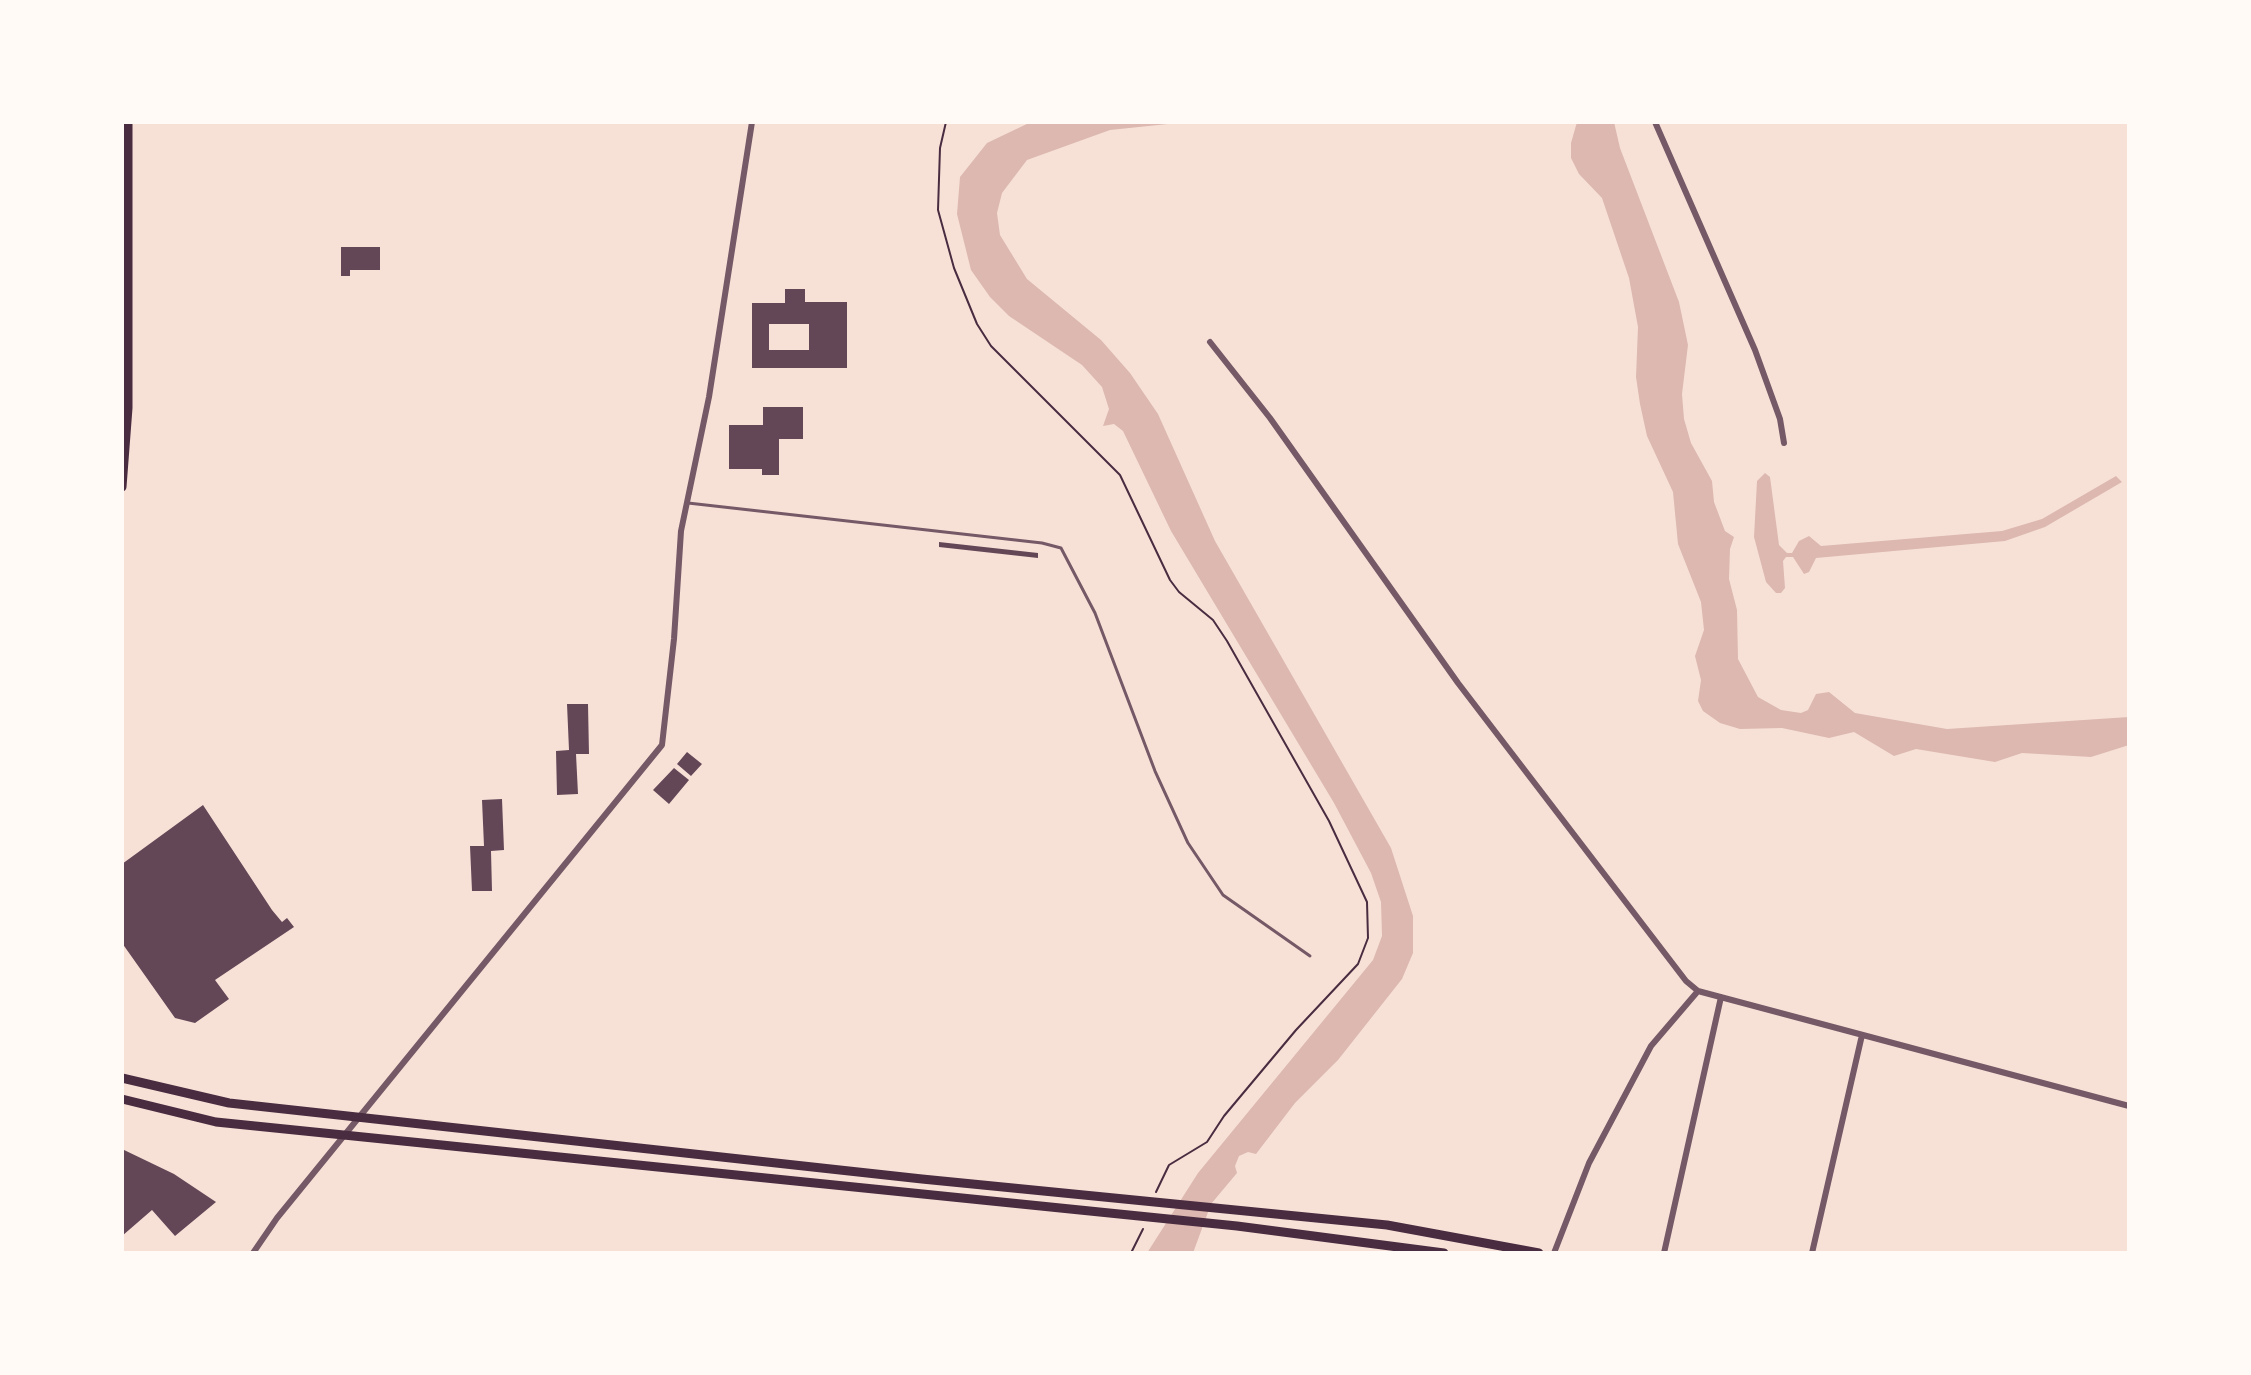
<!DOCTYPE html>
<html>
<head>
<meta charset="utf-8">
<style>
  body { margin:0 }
  #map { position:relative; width:2251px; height:1375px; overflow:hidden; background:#f7e1d7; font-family:"Open Sans",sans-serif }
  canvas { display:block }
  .frame { position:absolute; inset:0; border:124px solid #fffaf5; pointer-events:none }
</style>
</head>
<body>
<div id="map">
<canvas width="2251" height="1375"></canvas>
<div class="frame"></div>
</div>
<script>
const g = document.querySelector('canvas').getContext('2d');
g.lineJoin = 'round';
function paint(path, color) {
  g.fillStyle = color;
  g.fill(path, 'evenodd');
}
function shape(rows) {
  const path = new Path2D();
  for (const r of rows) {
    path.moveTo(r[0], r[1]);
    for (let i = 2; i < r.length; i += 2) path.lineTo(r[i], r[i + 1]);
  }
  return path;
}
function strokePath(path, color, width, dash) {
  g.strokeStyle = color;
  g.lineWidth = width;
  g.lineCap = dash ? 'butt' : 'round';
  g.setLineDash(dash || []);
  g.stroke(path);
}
paint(shape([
  [1031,122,1187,122,1110,130,1027,160,1002,193,997,213,1000,235,1027,279,1101,340,1130,373,1158,414,1215,541,1391,848,1413,916,1413,953,1402,979,1338,1060,1295,1103,1256,1154,1248,1152,1239,1156,1235,1166,1237,1173,1211,1204,1193,1253,1147,1253,1198,1173,1373,960,1382,936,1381,902,1371,873,1334,803,1171,531,1123,431,1114,424,1103,426,1109,409,1102,387,1082,365,1009,316,990,297,971,270,957,214,960,177,987,143],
  [1577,122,1614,122,1620,148,1679,302,1688,345,1682,394,1684,419,1691,443,1712,481,1714,502,1725,531,1734,537,1730,549,1729,579,1737,610,1738,659,1758,697,1781,710,1801,713,1808,710,1816,694,1829,692,1855,713,1947,729,2129,717,2129,745,2091,757,2022,753,1995,762,1916,749,1894,756,1854,732,1829,738,1782,728,1740,729,1720,723,1703,711,1698,701,1701,680,1695,656,1704,630,1701,602,1678,544,1673,492,1647,436,1640,404,1636,377,1638,327,1629,278,1602,198,1579,174,1571,158,1571,143],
  [1765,473,1770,477,1779,545,1787,553,1792,553,1799,541,1809,536,1821,546,2002,531,2042,519,2116,476,2122,482,2045,527,2005,541,1816,558,1809,572,1804,574,1793,557,1786,557,1783,561,1785,588,1781,593,1776,593,1766,582,1754,537,1757,481]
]), '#dcb8b0');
paint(shape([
  [341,247,380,247,380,270,350,270,350,276,341,276],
  [785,289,805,289,805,302,847,302,847,368,752,368,752,303,785,303],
  [769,324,809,324,809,350,769,350],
  [763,407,803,407,803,439,779,439,779,475,762,475,762,469,729,469,729,425,763,425],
  [939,542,1038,553,1038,558,939,547],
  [567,704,588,704,589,754,576,754,578,794,557,795,556,751,569,750],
  [687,752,702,764,691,776,677,764],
  [674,768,689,780,669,804,653,790],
  [502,799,504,850,491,851,492,891,472,891,470,846,484,846,482,800],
  [203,805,272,910,282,922,287,918,294,927,215,980,229,999,195,1023,175,1018,122,943,122,864],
  [122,1149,174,1174,216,1202,175,1236,152,1210,122,1236]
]), '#644757');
strokePath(shape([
  [946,122,940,148,938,210,954,268,977,324,991,346,1120,475,1170,580,1179,592,1213,620,1227,641,1329,821,1367,902,1368,938,1358,964,1296,1030,1224,1116,1207,1142,1169,1165,1156,1192],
  [1131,1253,1143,1229]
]), '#4a2c40', 2);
strokePath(shape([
  [688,503,1042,543,1061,548,1095,613,1155,771,1188,843,1223,895,1310,956]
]), '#755966', 3);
strokePath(shape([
  [1655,122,1755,350,1780,419,1784,443],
  [1210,342,1270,418,1458,683,1686,981,1698,991,2129,1106],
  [253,1253,277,1218,662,745,674,639,681,531,709,397,752,122],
  [1554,1253,1589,1163,1651,1046,1698,991],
  [1664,1253,1721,997],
  [1812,1253,1862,1035]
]), '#755966', 6);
strokePath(shape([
  [122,487,128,408,128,122],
  [122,1078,229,1103,922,1179,1387,1225,1539,1253],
  [122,1099,216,1122,1237,1226,1444,1253]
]), '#4a2c40', 9);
</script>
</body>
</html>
